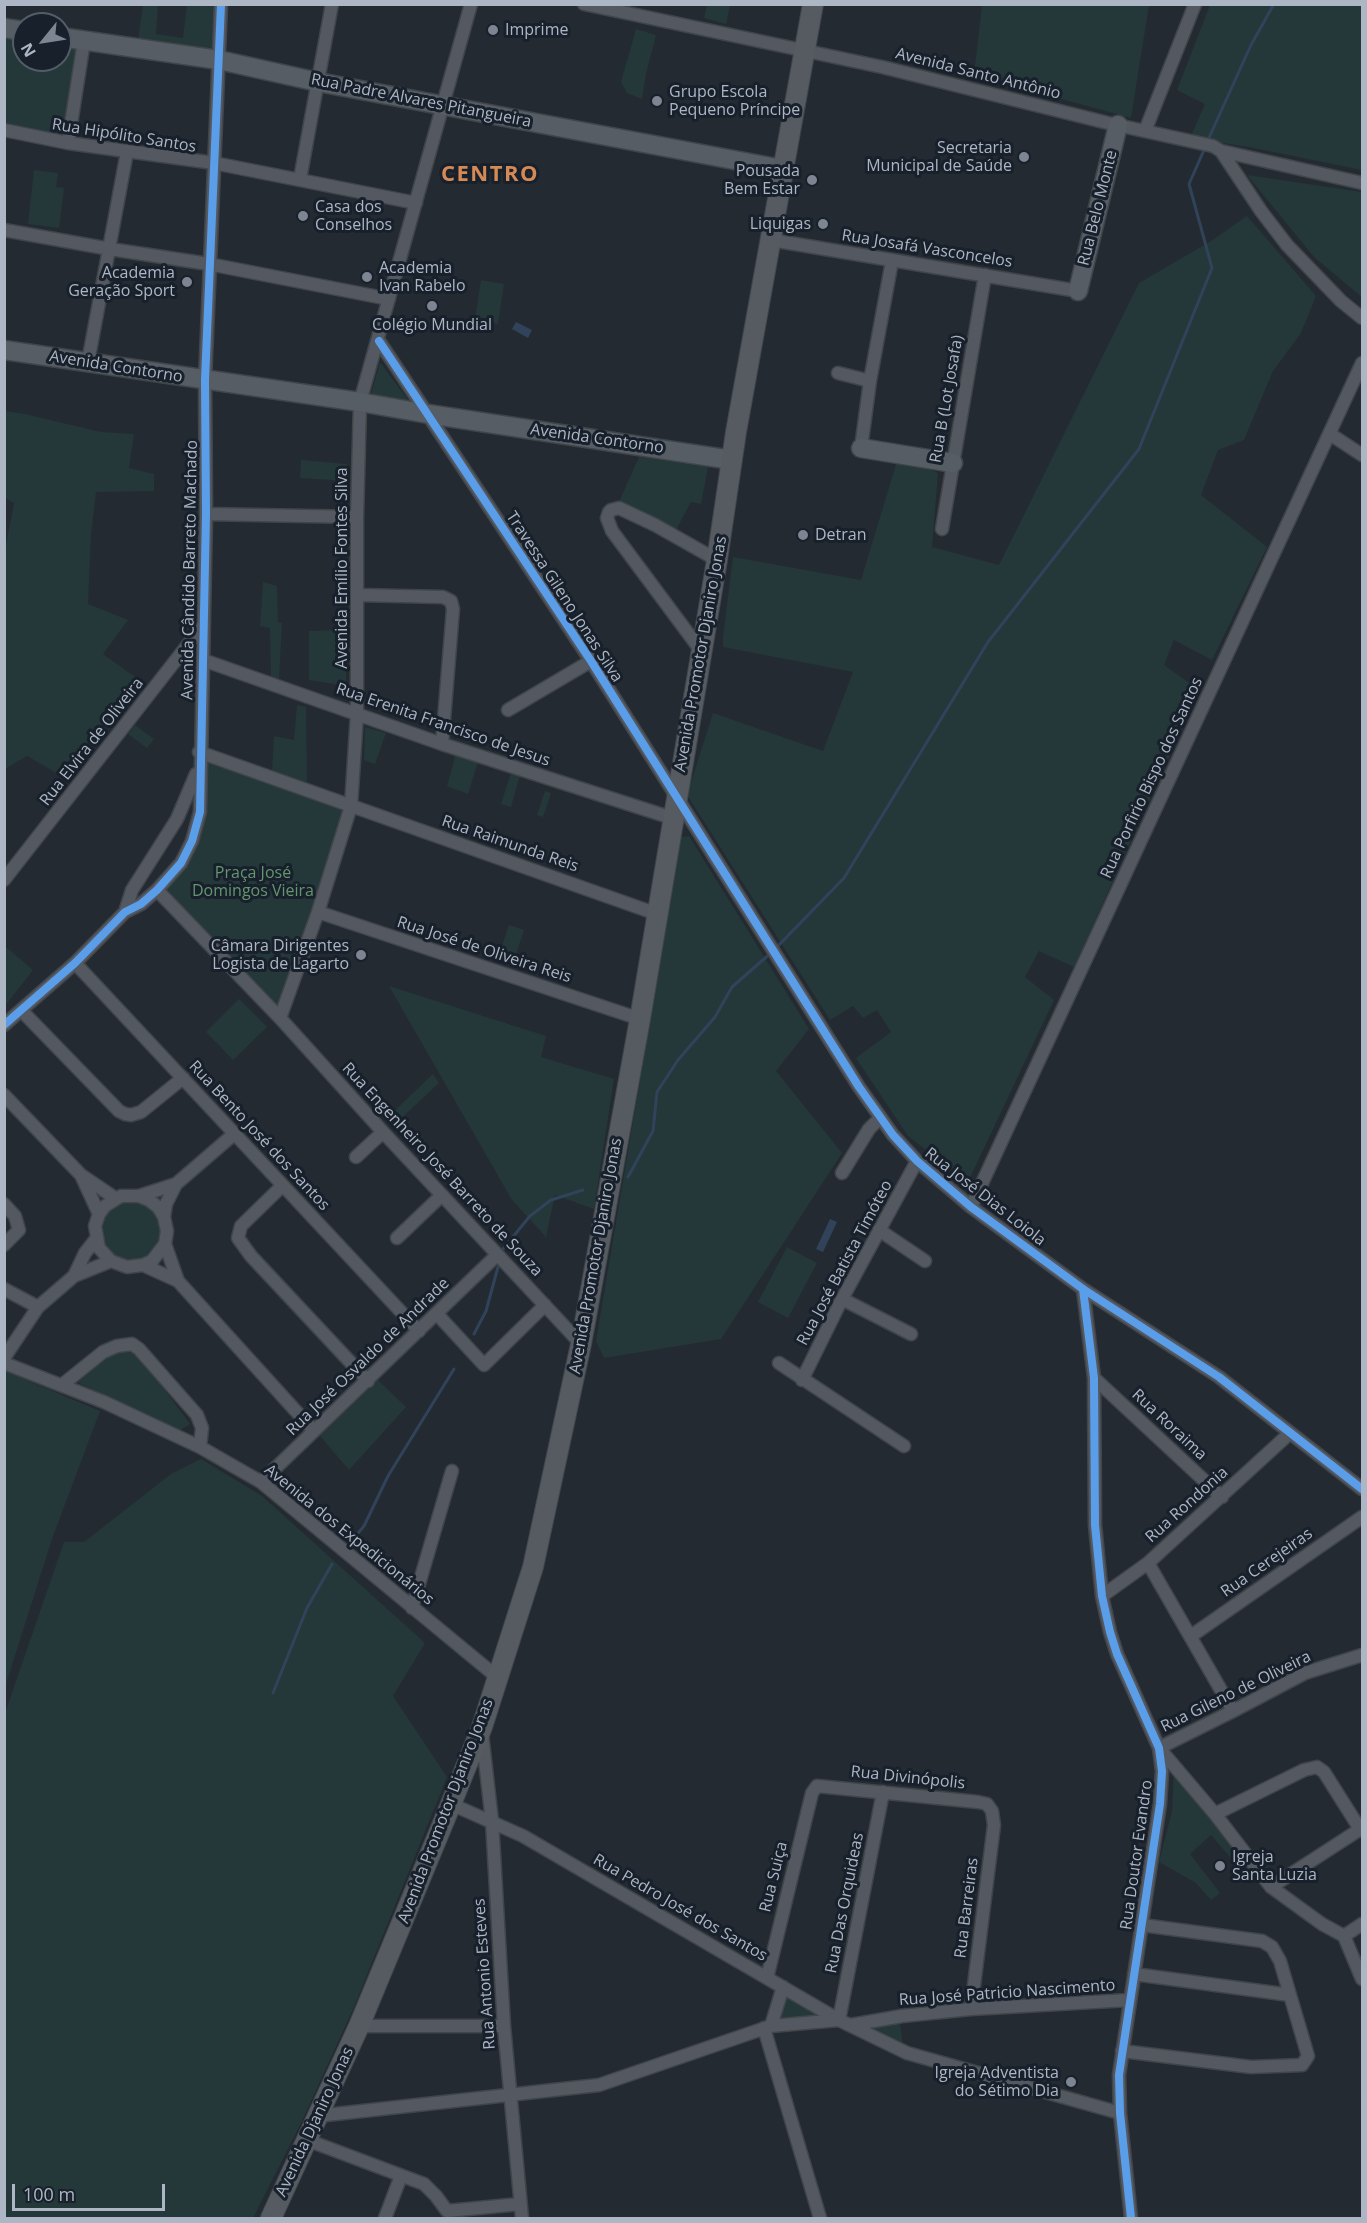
<!DOCTYPE html>
<html>
<head>
<meta charset="utf-8">
<style>
  body { margin:0 }
  #map { position:relative; width:1367px; height:2223px; overflow:hidden; background:#242a31; font-family:"Open Sans",sans-serif }
  canvas { display:block }
  .frame { position:absolute; inset:0; border:6px solid #acb6c4; pointer-events:none }
  .north { position:absolute; left:12px; top:12px; width:60px; height:60px; box-sizing:border-box; background:#18202b; border:2px solid #535c68; border-radius:50%; rotate:240deg; font-size:16px; font-weight:700; line-height:24px; text-align:center; color:#acb6c4 }
  .north::after { content:''; display:block; margin:auto; width:21px; height:27px; background:#7c8591; clip-path:polygon(50% 0,100% 100%,50% 72%,0 100%) }
  .scale { position:absolute; left:12px; top:2184px; width:153px; height:27px; box-sizing:border-box; border:3px solid #acb6c4; border-top:0; padding-left:8px; font-size:18px; line-height:21px; white-space:nowrap; color:#acb6c4; -webkit-text-stroke:4px #18202b; paint-order:stroke }
</style>
</head>
<body>
<div id="map">
<canvas width="1367" height="2223"></canvas>
<div class="frame"></div>
<div class="north">N</div>
<div class="scale">100 m</div>
</div>
<script>
const g = document.querySelector('canvas').getContext('2d');
g.lineJoin = 'round';
function paint(path, color) {
  g.fillStyle = color;
  g.fill(path, 'evenodd');
}
function shape(rows) {
  const path = new Path2D();
  for (const r of rows) {
    if (r.length === 3) {
      path.moveTo(r[0] + r[2], r[1]);
      path.arc(r[0], r[1], r[2], 0, 2 * Math.PI);
      continue;
    }
    path.moveTo(r[0], r[1]);
    for (let i = 2; i < r.length; i += 2) path.lineTo(r[i], r[i + 1]);
  }
  return path;
}
function strokePath(path, color, width, dash) {
  g.strokeStyle = color;
  g.lineWidth = width;
  g.lineCap = dash ? 'butt' : 'round';
  g.setLineDash(dash || []);
  g.stroke(path);
}
function label(font, color, halo, rows, align = 'center') {
  g.font = font + ' "Open Sans",sans-serif';
  g.lineWidth = 6;
  g.setLineDash([]);
  g.textBaseline = 'middle';
  g.strokeStyle = halo;
  g.fillStyle = color;
  for (const [text, x, y, turn = 0] of rows) {
    g.save();
    g.translate(x, y);
    g.rotate((+turn || 0) * Math.PI / 180);
    g.textAlign = isNaN(turn) ? turn : align;
    if (halo) g.strokeText(text, 0, 0);
    g.fillText(text, 0, 0);
    g.restore();
  }
}
paint(shape([
  [143,5,158,5,156,34,183,38,187,5,216,5,214,54,138,39],
  [707,5,730,5,726,24,704,18],
  [982,5,1149,5,1131,118,974,75],
  [1210,5,1362,5,1362,170,1249,147,1190,138,1205,104,1177,90],
  [636,29,656,35,646,74,642,99,627,93,621,82],
  [5,36,24,38,24,60,60,60,60,42,80,45,65,136,5,123],
  [34,170,58,173,56,187,64,188,59,228,28,224],
  [1247,175,1362,192,1362,297,1314,257],
  [1247,216,1316,296,1301,333,1273,371,1244,440,1218,450,1201,495,1267,547,1212,660,1174,640,1164,665,1199,690,1074,967,1039,951,1025,977,1054,1000,968,1182,908,1136,856,1058,891,1032,877,1010,863,1018,853,1006,830,1020,687,795,713,713,823,751,853,672,723,647,723,637,733,557,861,580,897,461,915,462,938,473,932,547,999,565,1139,283,1211,241],
  [481,280,504,284,498,324,475,320],
  [380,362,411,404,370,398],
  [5,411,25,414,101,432,134,434,129,468,154,474,154,491,96,492,91,535,88,604,128,620,103,654,142,682,67,779,27,756,5,769,4,555,14,503,5,498],
  [639,457,708,467,701,504,691,502,676,530,618,504],
  [301,460,347,464,347,481,300,478],
  [263,582,277,586,278,622,282,623,279,680,271,677,270,628,260,626],
  [346,630,346,686,309,680,309,631],
  [297,705,306,707,307,782,272,771,274,736,294,740],
  [135,725,154,739,147,748,128,734],
  [365,727,386,733,375,764,364,760],
  [456,753,479,759,468,794,447,786],
  [200,756,347,808,314,911,277,1009,164,887,184,866,201,836,203,802],
  [511,773,520,775,511,807,501,804],
  [545,791,551,793,543,817,537,815],
  [689,836,809,1029,776,1071,842,1153,721,1339,604,1358,596,1341,681,837],
  [509,925,524,930,515,957,500,952],
  [5,946,33,970,5,1006],
  [389,986,546,1036,541,1057,614,1079,594,1209,555,1195,546,1237,512,1200],
  [239,999,267,1027,233,1060,206,1032],
  [433,1074,439,1083,394,1125,387,1118],
  [131,1231,31],
  [787,1247,817,1263,788,1318,758,1302],
  [130,1350,162,1386,190,1424,179,1431,77,1382,99,1363,118,1351],
  [5,1371,100,1411,52,1539,5,1687],
  [378,1380,406,1407,349,1470,320,1436],
  [201,1459,262,1496,425,1643,393,1696,447,1777,354,2007,302,2121,253,2218,5,2218,5,1713,64,1542,84,1542,171,1474],
  [1174,1771,1205,1807,1253,1874,1248,1878,1211,1835,1190,1854,1220,1893,1211,1900,1196,1883,1159,1862,1172,1811],
  [786,1994,822,2016,779,2020],
  [900,2023,903,2046,867,2027,877,2024]
]), '#243739');
paint(shape([
  [516,322,532,330,528,338,512,329],
  [830,1219,837,1222,823,1252,816,1249]
]), '#31435a');
strokePath(shape([
  [1208,140,1251,45,1274,4],
  [776,948,844,878,988,642,1139,449,1212,268,1189,184,1204,150],
  [628,1177,653,1131,657,1092,678,1060,715,1017,732,987,772,952],
  [503,1249,530,1216,551,1200,583,1190],
  [474,1334,486,1311,498,1267],
  [349,1544,364,1526,388,1476,454,1369],
  [273,1693,307,1608,332,1564]
]), '#31435a', 3);
const street = shape([
  [584,4,882,67,1108,123,1213,146,1221,151,1362,183],
  [4,130,68,143,214,163,416,203],
  [1145,131,1195,4],
  [68,143,84,41],
  [1221,151,1261,211,1287,245,1341,301,1362,318],
  [300,179,332,4],
  [4,230,110,249,209,264,389,299],
  [771,240,1078,291],
  [379,341,591,661,859,1087,893,1135,917,1161,971,1207,1083,1289,1219,1377,1362,1489],
  [88,362,127,152],
  [838,373,870,381],
  [1330,434,1362,455],
  [861,448,870,381,892,261],
  [206,514,357,517],
  [942,529,985,275],
  [358,595,443,597,451,601,453,609,442,744],
  [702,652,612,531,607,518,609,512,611,510,619,508,655,525,717,560],
  [203,660,442,744,672,818],
  [508,710,591,661],
  [199,752,657,914],
  [4,880,204,624],
  [157,890,280,1018,383,1132,581,1344],
  [125,912,132,890,177,819,196,774],
  [318,912,640,1019],
  [75,963,419,1331],
  [21,1010,119,1111,125,1114,131,1115,141,1112,183,1078],
  [280,1018,318,912,351,806,357,714,357,517,360,402,471,4],
  [4,1025,75,963,125,912,141,904,157,890,181,863,192,841,200,812,206,514,205,380,221,4],
  [4,1095,81,1175,115,1198],
  [356,1157,383,1132],
  [842,1173,869,1129,880,1118],
  [81,1175,99,1214],
  [282,1186,241,1226,238,1238,251,1256,368,1381],
  [139,1196,149,1200,158,1207,164,1217,167,1231,165,1244,152,1261,143,1265,127,1267,111,1261,99,1248,95,1226,99,1214,105,1206,121,1196,139,1196,176,1184,234,1134],
  [4,1204,15,1216,19,1230,4,1245],
  [971,1207,1362,363],
  [164,1217,166,1204,176,1184],
  [879,1230,925,1261],
  [397,1238,442,1195],
  [165,1244,178,1281,314,1431],
  [143,1265,178,1281],
  [74,1276,85,1253,96,1239],
  [4,1289,38,1307],
  [1083,1289,1094,1378,1095,1525,1102,1596,1110,1632,1117,1654,1159,1748,1162,1771,1160,1804,1119,2075,1120,2113,1131,2218],
  [842,1299,911,1334],
  [437,1314,484,1365,545,1305],
  [4,1358,38,1307,74,1276,111,1261],
  [4,1363,104,1402,200,1447,261,1482,497,1677],
  [779,1363,904,1446],
  [1094,1378,1222,1497],
  [802,1380,842,1299,917,1161],
  [62,1385,103,1352,117,1346,132,1344,139,1349,197,1415,202,1428,200,1447],
  [261,1482,497,1255],
  [1148,1563,1233,1711],
  [1102,1596,1148,1563,1290,1433],
  [412,1608,452,1471],
  [1191,1636,1362,1517],
  [1362,1655,1305,1673,1233,1711,1159,1748,1215,1814,1271,1887,1322,1924,1344,1936,1362,1979],
  [482,1734,492,1821,504,2026,522,2218],
  [451,1804,523,1836,839,2020,907,2053,1120,2113],
  [1215,1814,1304,1770,1317,1767,1324,1772,1360,1829],
  [1271,1887,1362,1828],
  [1344,1936,1362,1924],
  [1134,1974,1290,1995],
  [767,1978,812,1793,817,1786,978,1802,987,1804,992,1811,994,1825,971,2009],
  [851,2025,902,2016,971,2009,1129,2000],
  [359,2026,504,2026],
  [771,2026,783,1987],
  [764,2028,820,2218],
  [1122,2051,1251,2067,1302,2065,1308,2056,1280,1961,1272,1947,1262,1941,1142,1925],
  [317,2116,599,2085,771,2026,839,2020,883,1792],
  [307,2140,424,2184,436,2196,447,2211,520,2204],
  [385,2218,401,2176]
]);
const secondary = shape([
  [4,28,24,31],
  [60,37,219,60,318,82,782,169],
  [1078,291,1118,125],
  [4,350,360,402,428,414,732,460],
  [861,448,953,463]
]);
const primary = shape([
  [271,2218,359,2026,451,1804,482,1727,533,1567,581,1344,640,1019,717,560,736,432,813,4]
]);
strokePath(street, '#40454a', 15);
strokePath(secondary, '#40454a', 21);
strokePath(primary, '#41464e', 22);
strokePath(street, '#545860', 12);
strokePath(secondary, '#575d65', 18);
strokePath(primary, '#565b62', 20);
strokePath(shape([
  [379,341,591,661,859,1087,893,1135,917,1161,971,1207,1083,1289,1219,1377,1362,1489],
  [4,1025,75,963,125,912,141,904,157,890,181,863,192,841,200,812,206,514,205,380,221,4],
  [1083,1289,1094,1378,1095,1525,1102,1596,1110,1632,1117,1654,1159,1748,1162,1771,1160,1804,1119,2075,1120,2113,1131,2218]
]), '#5a9eea', 8);
for (const [x, y, r, color] of [
  [493,30,6,"#7c8591"],
  [657,101,6,"#7c8591"],
  [1024,157,6,"#7c8591"],
  [812,180,6,"#7c8591"],
  [303,216,6,"#7c8591"],
  [823,224,6,"#7c8591"],
  [367,277,6,"#7c8591"],
  [187,282,6,"#7c8591"],
  [432,306,6,"#7c8591"],
  [803,535,6,"#7c8591"],
  [361,955,6,"#7c8591"],
  [1220,1866,6,"#7c8591"],
  [1071,2082,6,"#7c8591"]
]) {
  const dot = new Path2D();
  dot.arc(x, y, r, 0, 2 * Math.PI);
  g.fillStyle = color;
  g.fill(dot);
  strokePath(dot, '#18202b', 2);
}
label('16px', '#acb6c4', '#18202b', [
  ["Imprime",505,30],
  ["Grupo Escola",669,92],
  ["Pequeno Príncipe",669,110],
  ["Secretaria",1012,148,"right"],
  ["Municipal de Saúde",1012,166,"right"],
  ["Pousada",800,171,"right"],
  ["Bem Estar",800,189,"right"],
  ["Casa dos",315,207],
  ["Conselhos",315,225],
  ["Liquigas",811,224,"right"],
  ["Academia",379,268],
  ["Ivan Rabelo",379,286],
  ["Academia",175,273,"right"],
  ["Geração Sport",175,291,"right"],
  ["Colégio Mundial",432,325,"center"],
  ["Detran",815,535],
  ["Câmara Dirigentes",349,946,"right"],
  ["Logista de Lagarto",349,964,"right"],
  ["Igreja",1232,1857],
  ["Santa Luzia",1232,1875],
  ["Igreja Adventista",1059,2073,"right"],
  ["do Sétimo Dia",1059,2091,"right"]
], 'left');
label('16px', '#acb6c4', '#18202b', [
  ["Avenida Santo Antônio",978,74,14],
  ["Rua Padre Alvares Pitangueira",421,101,11],
  ["Rua Hipólito Santos",124,136,9],
  ["Rua Belo Monte",1098,208,-76],
  ["Rua Josafá Vasconcelos",927,249,9],
  ["Avenida Contorno",116,367,9],
  ["Rua B (Lot Josafa)",947,399,-80],
  ["Avenida Contorno",597,439,8],
  ["Avenida Emílio Fontes Silva",342,568,-90],
  ["Avenida Cândido Barreto Machado",190,570,-89],
  ["Travessa Gileno Jonas Silva",564,597,57],
  ["Avenida Promotor Djaniro Jonas",701,654,-80],
  ["Rua Erenita Francisco de Jesus",443,725,19],
  ["Rua Elvira de Oliveira",92,742,-52],
  ["Rua Porfirio Bispo dos Santos",1152,778,-65],
  ["Rua Raimunda Reis",510,844,19],
  ["Rua José de Oliveira Reis",484,950,18],
  ["Rua Bento José dos Santos",259,1136,47],
  ["Rua Engenheiro José Barreto de Souza",442,1170,47],
  ["Rua José Dias Loiola",985,1197,38],
  ["Avenida Promotor Djaniro Jonas",596,1256,-80],
  ["Rua José Batista Timóteo",845,1263,-62],
  ["Rua José Osvaldo de Andrade",368,1357,-44],
  ["Rua Roraima",1169,1425,43],
  ["Rua Rondonia",1187,1505,-42],
  ["Avenida dos Expedicionários",349,1535,39],
  ["Rua Cerejeiras",1267,1563,-35],
  ["Rua Gileno de Oliveira",1236,1692,-26],
  ["Rua Divinópolis",908,1778,6],
  ["Avenida Promotor Djaniro Jonas",446,1811,-69],
  ["Rua Doutor Evandro",1137,1855,-82],
  ["Rua Suiça",774,1877,-76],
  ["Rua Das Orquideas",845,1903,-79],
  ["Rua Pedro José dos Santos",680,1908,30],
  ["Rua Barreiras",967,1908,-83],
  ["Rua Antonio Esteves",485,1974,-94],
  ["Rua José Patricio Nascimento",1007,1993,-4],
  ["Avenida Djaniro Jonas",315,2122,-65]
]);
label('16px', '#64956e', '#18202b', [
  ["Praça José",253,873],
  ["Domingos Vieira",253,891]
]);
g.letterSpacing = '1.5px';
label('bold 22px', '#d58a56', '#18202b', [
  ["CENTRO",490,175]
]);
g.letterSpacing = '0px';
</script>
</body>
</html>
